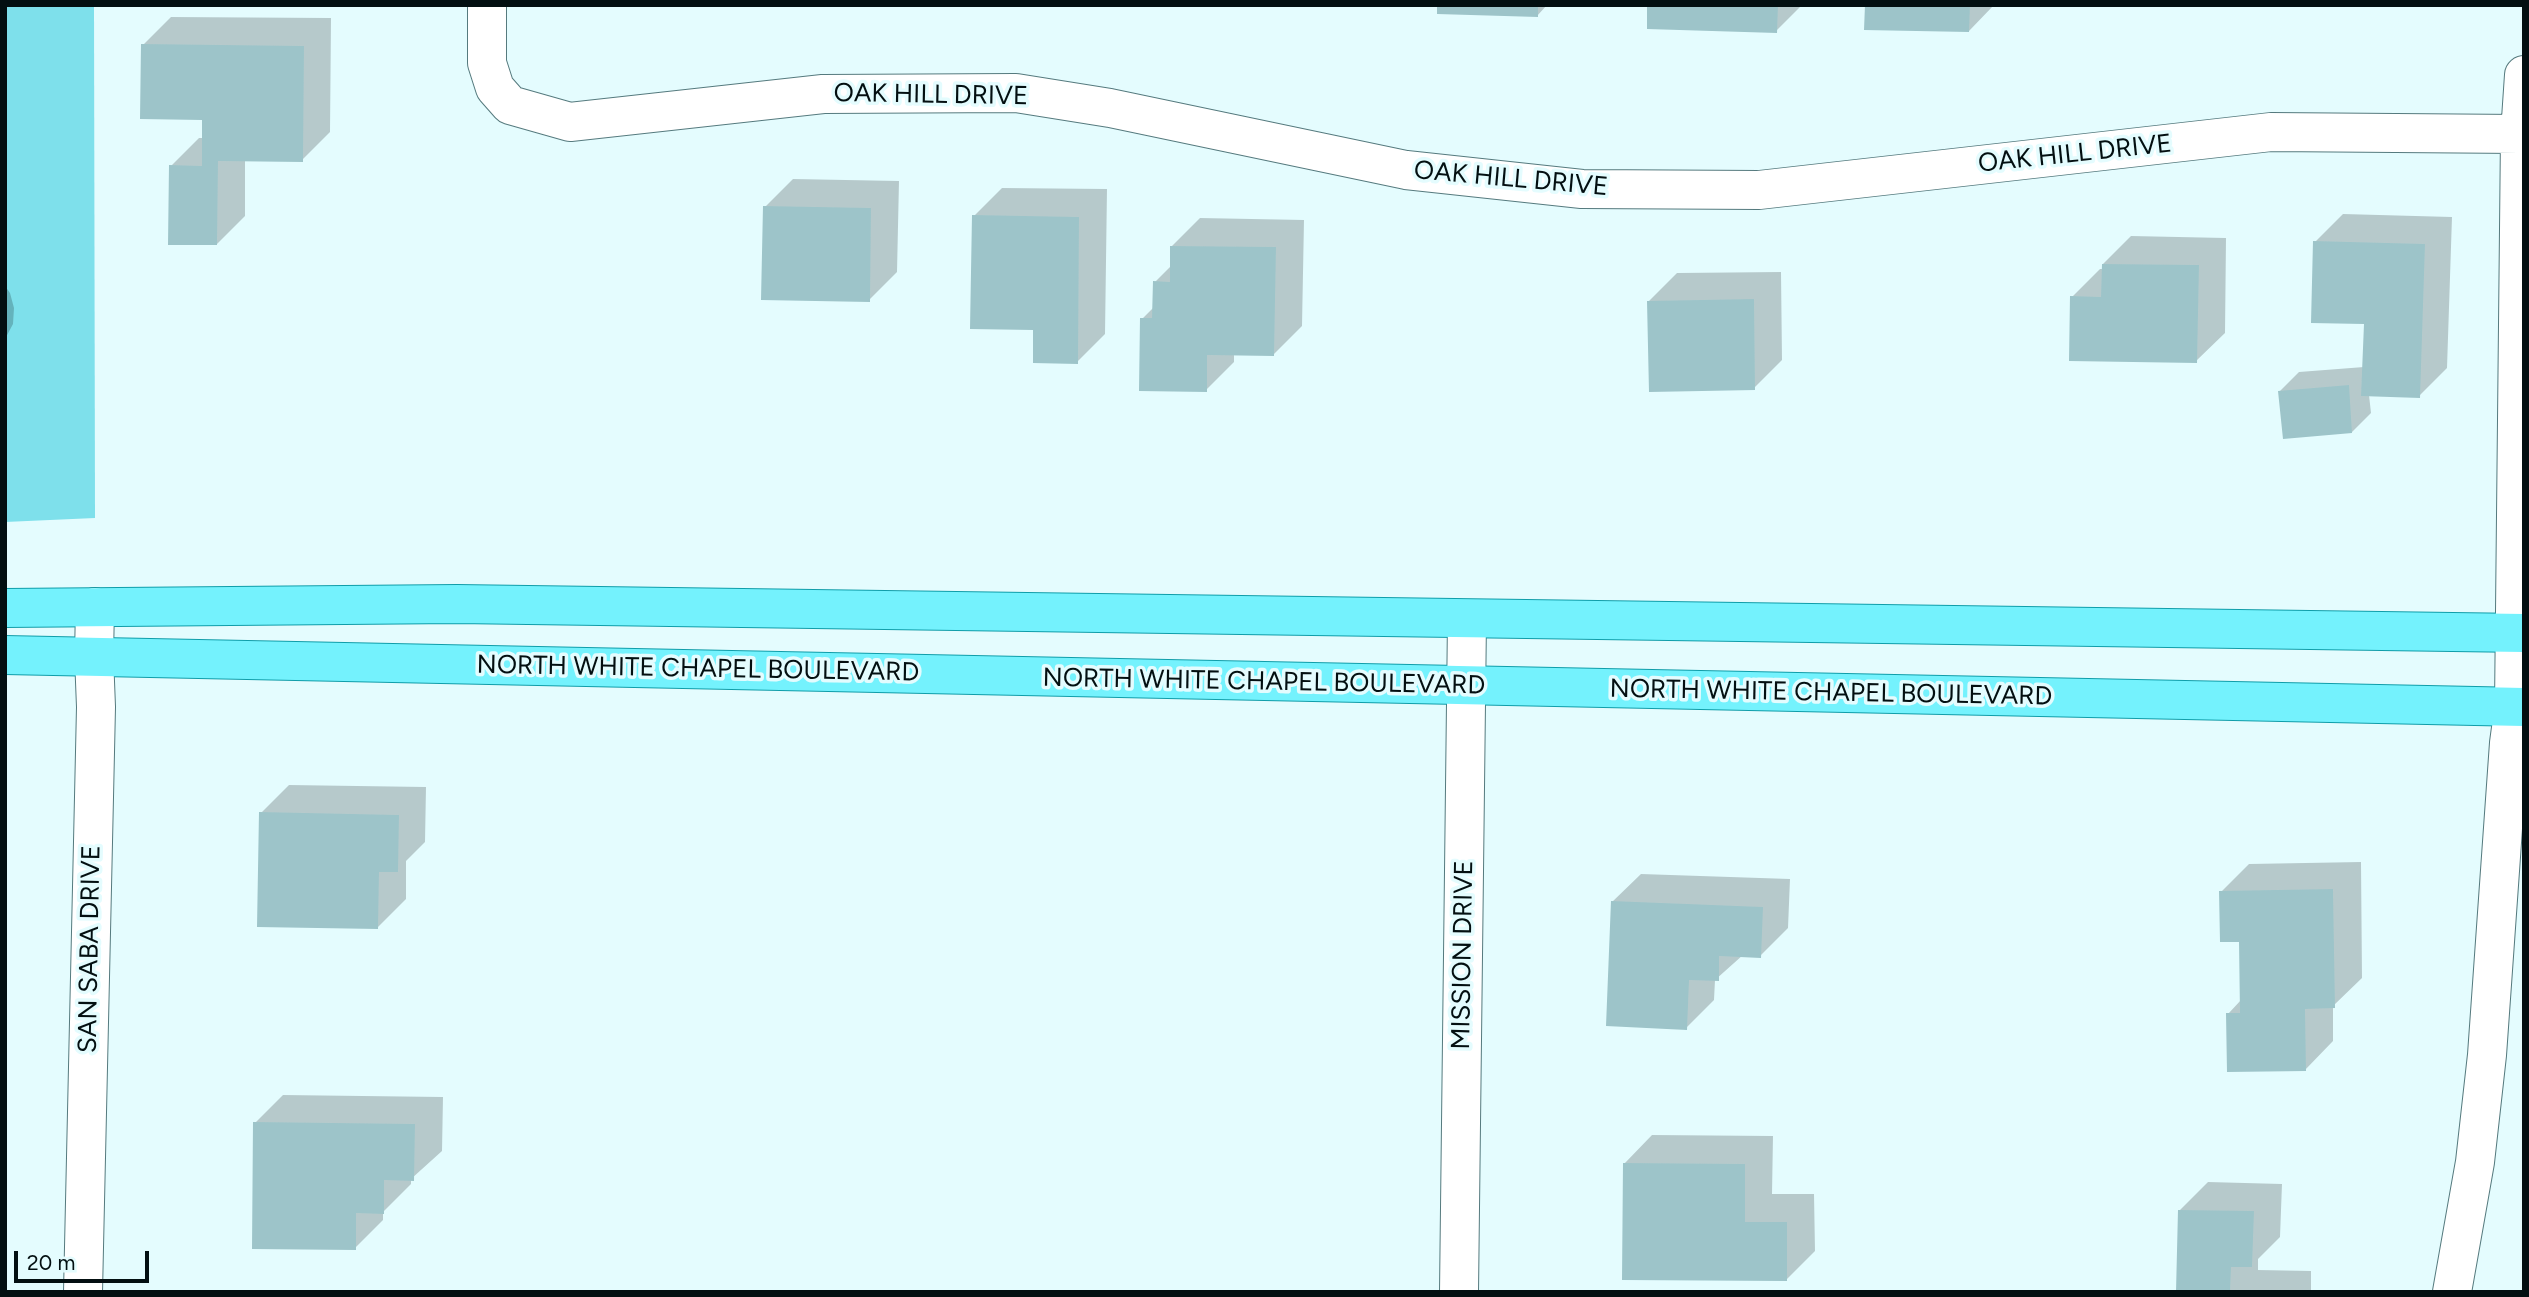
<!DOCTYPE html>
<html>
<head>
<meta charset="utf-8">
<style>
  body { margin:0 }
  #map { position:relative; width:2529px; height:1297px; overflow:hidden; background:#e4fcfe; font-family:Figtree,sans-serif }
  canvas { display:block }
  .frame { position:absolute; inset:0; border:7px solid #030f11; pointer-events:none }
  .scale { position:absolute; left:14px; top:1251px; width:135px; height:32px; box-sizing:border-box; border:4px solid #030f11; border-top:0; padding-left:9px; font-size:21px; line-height:24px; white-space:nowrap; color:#030f11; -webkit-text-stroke:5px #e4fcfe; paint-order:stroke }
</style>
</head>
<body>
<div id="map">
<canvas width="2529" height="1297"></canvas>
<div class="frame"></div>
<div class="scale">20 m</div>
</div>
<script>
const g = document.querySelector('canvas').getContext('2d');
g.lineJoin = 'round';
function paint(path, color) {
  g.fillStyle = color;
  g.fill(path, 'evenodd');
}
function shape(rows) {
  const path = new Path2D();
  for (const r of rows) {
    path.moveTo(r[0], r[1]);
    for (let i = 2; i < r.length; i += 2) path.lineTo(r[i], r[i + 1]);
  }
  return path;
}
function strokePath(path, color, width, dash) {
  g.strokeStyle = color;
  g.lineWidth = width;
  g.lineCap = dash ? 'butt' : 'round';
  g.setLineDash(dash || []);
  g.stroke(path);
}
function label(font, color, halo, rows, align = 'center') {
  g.font = font + ' Figtree,sans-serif';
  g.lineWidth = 7;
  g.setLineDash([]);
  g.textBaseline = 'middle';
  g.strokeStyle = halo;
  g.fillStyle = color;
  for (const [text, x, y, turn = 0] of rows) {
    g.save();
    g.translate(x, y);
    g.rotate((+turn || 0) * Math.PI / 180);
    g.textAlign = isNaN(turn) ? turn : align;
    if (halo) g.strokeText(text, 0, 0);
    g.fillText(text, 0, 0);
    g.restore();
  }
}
paint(shape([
  [5,5,94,5,95,518,5,522]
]), '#7ee0eb');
paint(shape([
  [1439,5,1547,5,1537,16],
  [1649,5,1802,5,1776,31],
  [1866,5,1994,5,1969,31],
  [171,17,331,18,330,132,302,160,245,159,245,216,217,244,171,166,199,138,203,138,203,118,143,45],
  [793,179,899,181,897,272,869,300,765,207],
  [1002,188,1107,189,1105,334,1077,362,1035,329,974,216],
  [2343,214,2452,217,2447,368,2419,396,2369,395,2371,413,2352,432,2280,391,2299,372,2364,367,2366,323,2315,242],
  [1200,218,1304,220,1302,326,1274,354,1234,353,1234,362,1206,390,1142,319,1154,307,1155,282,1172,265,1172,246],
  [2131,236,2226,238,2225,333,2196,361,2072,297,2100,269,2103,269,2103,264],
  [1781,272,1782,360,1754,388,1649,301,1677,273],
  [5,286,10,293,14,308,13,324,5,339],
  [289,785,426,787,425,842,406,861,406,899,378,927,261,813],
  [2361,862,2362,978,2333,1006,2333,1041,2305,1070,2228,1014,2241,1000,2240,940,2221,892,2249,864],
  [1641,874,1790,879,1788,928,1760,956,1743,955,1715,980,1714,1000,1686,1028,1612,902],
  [283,1095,443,1097,442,1151,411,1179,411,1184,383,1212,383,1220,355,1248,255,1123],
  [1652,1135,1773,1136,1772,1194,1814,1194,1815,1251,1787,1279,1624,1164],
  [2208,1182,2282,1184,2280,1237,2258,1259,2258,1270,2311,1271,2311,1292,2178,1292,2180,1210]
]), '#0003');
paint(shape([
  [1437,5,1538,5,1538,17,1437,14],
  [1647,5,1778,5,1777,33,1647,29],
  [1865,5,1970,5,1969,32,1864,30],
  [141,44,304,46,303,162,218,161,217,245,168,245,169,165,202,166,202,120,140,119],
  [763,206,871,208,870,302,761,300],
  [972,215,1079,217,1078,364,1033,363,1033,330,970,329],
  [2313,241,2425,244,2420,398,2361,396,2364,324,2311,323],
  [1170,246,1276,247,1274,356,1207,355,1207,392,1139,391,1140,318,1152,318,1153,281,1170,282],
  [2102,264,2199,265,2197,363,2069,361,2070,296,2101,297],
  [1754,299,1755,390,1649,392,1647,301],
  [2349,385,2352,433,2283,439,2278,391],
  [259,812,399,815,398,872,379,872,378,929,257,927],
  [2333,889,2335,1008,2305,1009,2306,1071,2227,1072,2226,1013,2240,1013,2239,942,2220,942,2219,891],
  [1611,901,1763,907,1761,958,1719,956,1719,981,1689,980,1687,1030,1606,1026],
  [253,1122,415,1124,414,1181,384,1180,384,1214,356,1213,356,1250,252,1249],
  [1623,1163,1745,1164,1745,1222,1787,1222,1787,1281,1622,1280],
  [2178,1210,2254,1211,2252,1267,2231,1267,2230,1292,2176,1292]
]), '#9dc4c9');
const minor = shape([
  [487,5,487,63,495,88,510,105,570,122,823,94,1016,93,1110,108,1406,170,1582,189,1759,190,2271,132,2520,134],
  [83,1292,96,707,94,656,95,607],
  [1459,1292,1467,619],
  [2452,1292,2475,1162,2487,1055,2509,743,2514,706,2520,134,2524,75]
]);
const major = shape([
  [5,608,457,604,2524,633],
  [5,655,2524,707]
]);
strokePath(minor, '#557a7e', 40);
strokePath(major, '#109da9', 40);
strokePath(minor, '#fff', 38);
strokePath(major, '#74f2fd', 38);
label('26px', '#030f11', '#e4fcfe', [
  ["OAK HILL DRIVE",931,95,1],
  ["OAK HILL DRIVE",2075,154,-6],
  ["OAK HILL DRIVE",1511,179,5],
  ["NORTH WHITE CHAPEL BOULEVARD",698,669,1],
  ["NORTH WHITE CHAPEL BOULEVARD",1264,682,1],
  ["NORTH WHITE CHAPEL BOULEVARD",1831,693,1],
  ["SAN SABA DRIVE",90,949,-89],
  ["MISSION DRIVE",1463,955,-89]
]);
</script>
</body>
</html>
